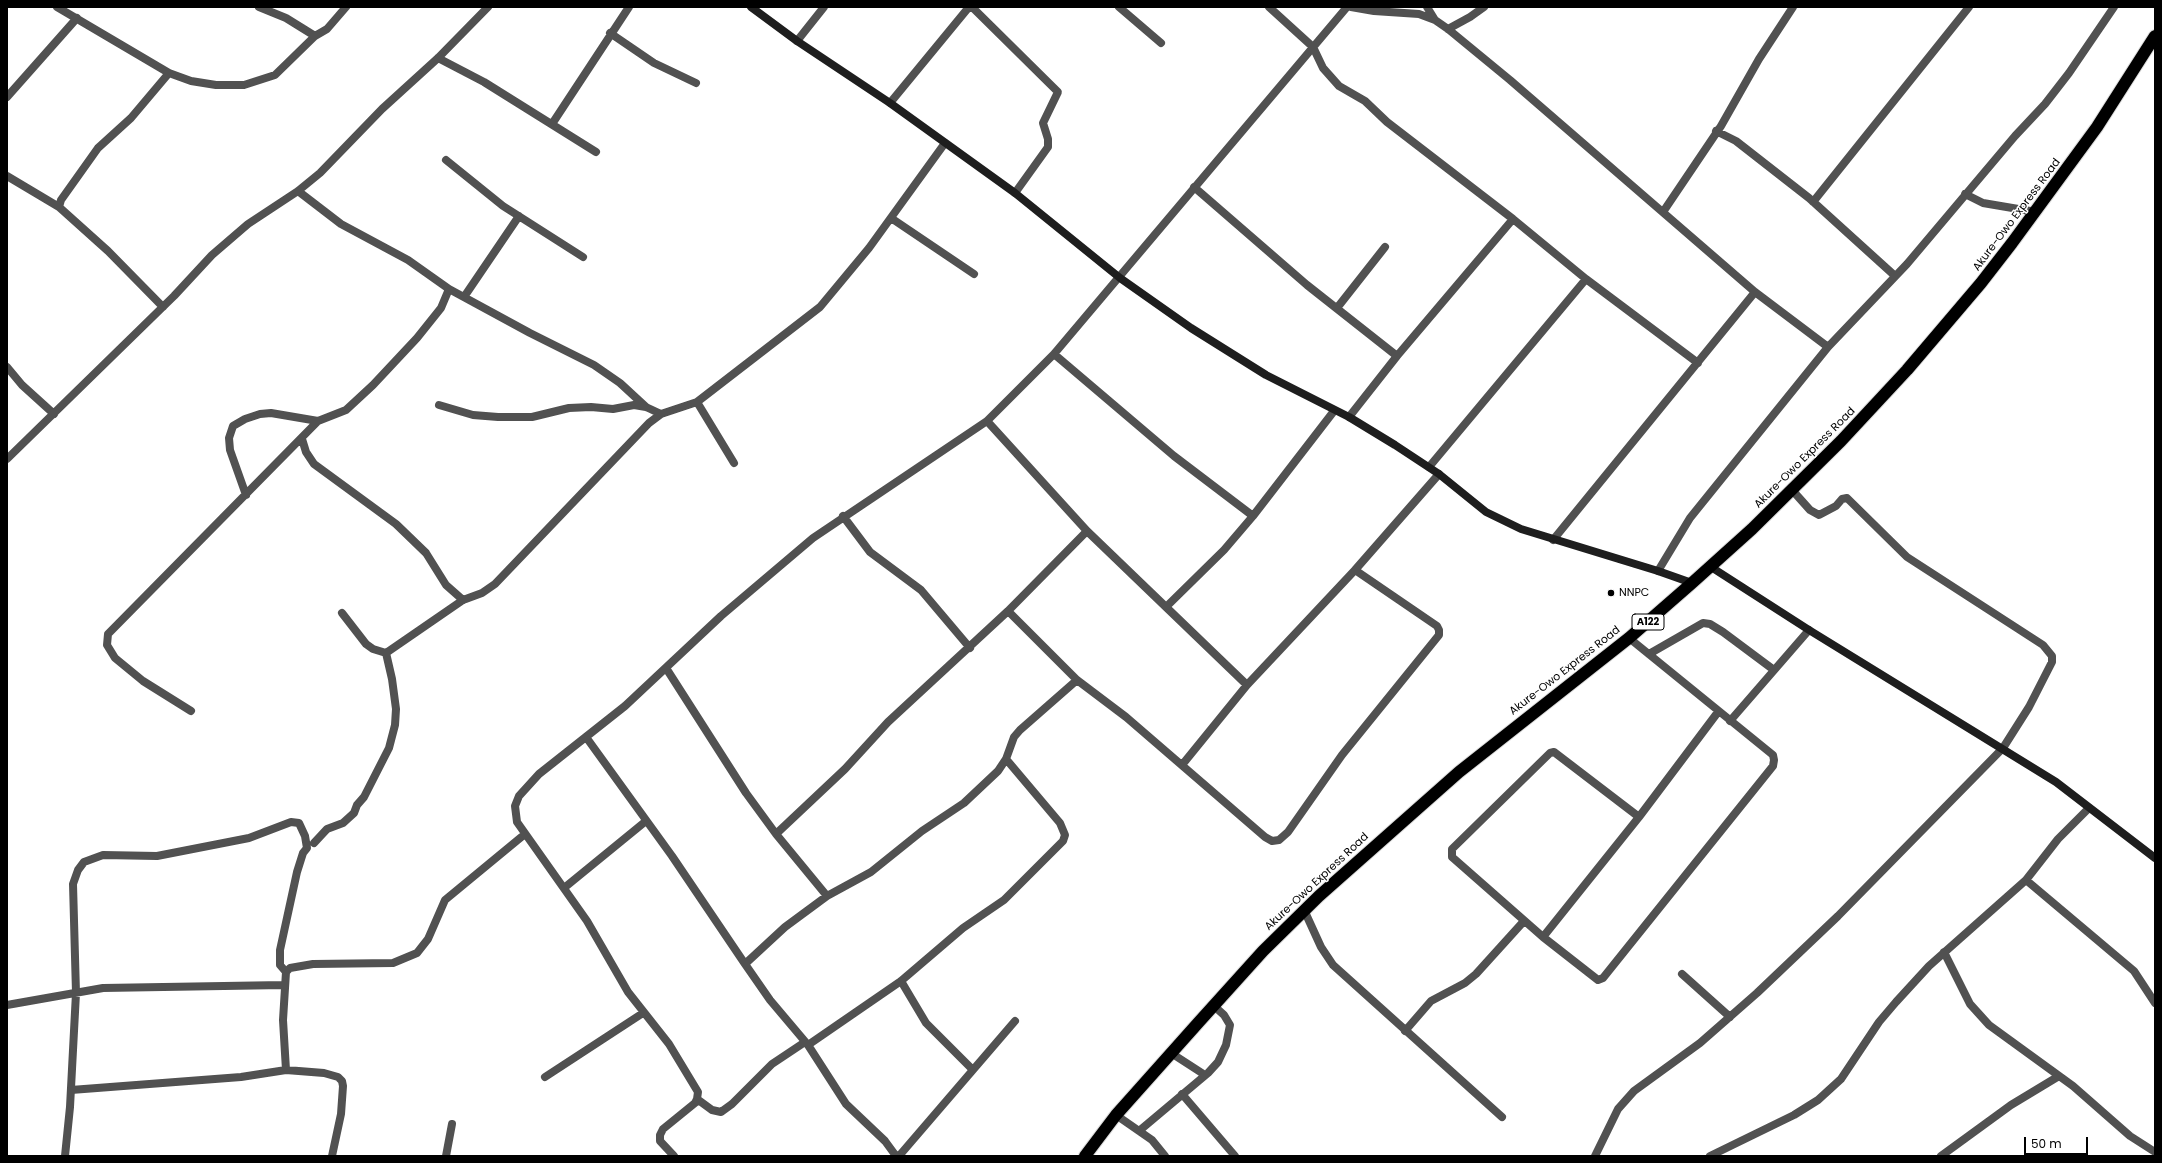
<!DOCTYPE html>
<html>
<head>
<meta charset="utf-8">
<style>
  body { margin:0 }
  #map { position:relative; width:2162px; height:1163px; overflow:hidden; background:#fff; font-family:Poppins,sans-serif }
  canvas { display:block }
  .frame { position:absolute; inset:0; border:8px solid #000; pointer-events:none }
  .scale { position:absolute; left:2024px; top:1137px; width:64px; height:18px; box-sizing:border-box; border:2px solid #000; border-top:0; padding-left:5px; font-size:12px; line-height:14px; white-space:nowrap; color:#000; -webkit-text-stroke:3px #fff; paint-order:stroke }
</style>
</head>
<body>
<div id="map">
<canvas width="2162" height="1163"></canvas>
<div class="frame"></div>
<div class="scale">50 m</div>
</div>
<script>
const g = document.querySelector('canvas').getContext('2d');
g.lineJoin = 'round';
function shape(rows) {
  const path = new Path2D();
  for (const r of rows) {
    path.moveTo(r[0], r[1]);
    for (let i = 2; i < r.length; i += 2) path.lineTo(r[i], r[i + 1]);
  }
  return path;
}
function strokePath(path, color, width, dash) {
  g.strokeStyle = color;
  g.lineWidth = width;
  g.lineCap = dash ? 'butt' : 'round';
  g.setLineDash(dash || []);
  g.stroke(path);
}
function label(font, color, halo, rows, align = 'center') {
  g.font = font + ' Poppins,sans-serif';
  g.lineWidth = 3;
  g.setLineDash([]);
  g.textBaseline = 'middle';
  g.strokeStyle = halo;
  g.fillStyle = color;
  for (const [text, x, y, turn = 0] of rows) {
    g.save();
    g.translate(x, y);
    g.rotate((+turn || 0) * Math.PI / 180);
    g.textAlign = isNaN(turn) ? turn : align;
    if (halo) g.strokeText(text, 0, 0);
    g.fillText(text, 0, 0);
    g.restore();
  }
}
const highway = shape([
  [1085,1156,1116,1115,1198,1023,1263,951,1319,896,1459,772,1629,638,1692,583,1752,529,1841,441,1907,370,1981,283,2012,243,2097,127,2155,36]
]);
strokePath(highway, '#dbdbdb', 14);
strokePath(shape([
  [57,7,169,73,191,81,216,85,244,85,275,75,315,36,327,29,346,7],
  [259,7,286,18,315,36],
  [972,7,1058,92,1043,123,1048,139,1048,147,1015,193],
  [1119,7,1161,43],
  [1269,7,1313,47,1323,68,1339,86,1365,101,1387,122,1513,219,1586,279,1698,363],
  [1351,7,1374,11,1419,14,1435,20,1427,7],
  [1435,20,1448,29,1510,80,1755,292,1828,347],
  [1448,29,1470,17,1484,7],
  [610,33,654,63,696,83],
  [797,41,824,7],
  [438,58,484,82,596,152],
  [7,97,77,18],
  [890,103,969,7],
  [552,124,629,7],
  [1716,131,1736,141,1809,198,1894,275],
  [446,160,503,206,583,257],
  [7,176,59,207],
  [1194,187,1307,285,1397,356],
  [298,191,341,224,408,260,449,289,530,333,594,365,620,383,646,407],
  [1965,194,1983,203,2036,212],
  [1813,202,1969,7],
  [1663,212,1721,126,1759,59,1793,7],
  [891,218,974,274],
  [464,297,519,216],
  [163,307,108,251,59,207,61,200,98,148,131,118,169,73],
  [1337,308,1385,247],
  [1054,354,1174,456,1253,516],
  [7,367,22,385,54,414],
  [697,402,734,463],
  [439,405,473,415,498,417,532,417,569,408,591,407,613,409,634,405,646,407,661,414],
  [1349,417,1397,356,1513,219],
  [987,421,1087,531,1247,685],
  [302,439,306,452,314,464,396,524,426,553,446,585,463,600],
  [7,459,174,296,212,255,248,224,298,191,320,173,382,109,438,58,488,7],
  [1429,467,1586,279],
  [246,495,230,450,229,438,233,426,245,419,260,414,271,413,318,421,346,410,373,385,417,338,441,308,449,289],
  [843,516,870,552,921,590,970,648],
  [1553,540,1755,292],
  [1658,571,1690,518,1828,347,1907,264,2015,136,2045,104,2069,73,2114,7],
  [1166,607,1224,550,1253,516,1334,411],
  [1008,611,1077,680,1126,717,1265,837,1272,841,1279,840,1288,832,1342,755,1439,635,1439,630,1437,626,1355,570],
  [342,613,366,644,373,649,386,653],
  [1629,638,1773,755,1774,760,1773,766,1603,978,1598,980,1543,937,1452,857,1452,849,1550,753,1554,752,1639,817],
  [1649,654,1703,623,1710,624,1723,632,1774,670],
  [666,668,746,793,776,834,827,896],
  [191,711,143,681,115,658,107,645,108,634,318,421],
  [1730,721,1809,630],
  [586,737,672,856,745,964,785,927,827,896,871,872,922,831,964,803,998,771,1006,759,1014,737,1020,730,1077,680],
  [1182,765,1247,685,1355,570,1439,474],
  [776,834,845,769,888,722,1008,611,1087,531],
  [314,843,327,829,343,823,354,813,357,805,364,797,389,748,395,725,396,709,392,679,386,653,463,600,482,593,495,584,649,423,661,414,697,402,820,307,869,248,945,143],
  [2026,880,2134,971,2155,1003],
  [564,888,646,821],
  [1305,912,1321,947,1333,965,1502,1117],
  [1543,937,1639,817,1718,712],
  [1944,952,1970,1004,1989,1025,2073,1086,2130,1136,2155,1152],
  [745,964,770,1000,808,1045,901,981,963,928,1004,900,1063,841,1065,835,1060,823,1006,759],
  [1682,974,1730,1017],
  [901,981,926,1023,972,1069],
  [7,1005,103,988,284,985],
  [1405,1031,1431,1001,1465,983,1476,974,1524,921],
  [808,1045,846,1104,885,1141,896,1156],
  [1171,1053,1205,1075],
  [286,1070,283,1020,286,972,290,968,313,964,393,963,417,953,428,939,445,900,525,834],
  [545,1077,643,1013],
  [71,1090,241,1077,286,1070,324,1073,338,1077,342,1081,343,1086,341,1114,332,1156],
  [1182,1094,1235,1156],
  [697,1099,712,1110,721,1112,732,1104,772,1064,805,1042],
  [1116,1115,1152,1140,1165,1156],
  [1139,1131,1208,1073,1218,1062,1226,1045,1230,1025,1224,1015,1214,1006],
  [65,1156,70,1107,76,993,73,884,78,870,84,862,103,855,157,856,249,838,291,822,299,823,305,836,307,848,303,853,297,872,280,950,280,965,286,972],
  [446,1156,452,1124],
  [674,1156,660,1141,660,1135,663,1129,695,1103,697,1099,698,1092,669,1044,628,992,587,921,517,822,515,806,519,796,539,774,625,706,721,616,813,538,987,421,1054,354,1347,7],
  [899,1156,1015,1021],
  [1595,1156,1618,1109,1634,1091,1700,1043,1757,993,1838,916,2003,748,2029,707,2052,662,2052,656,2043,645,1907,557,1847,498,1842,499,1836,506,1819,515,1810,510,1793,491],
  [1710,1156,1794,1115,1818,1100,1841,1079,1879,1022,1896,1002,1929,966,2026,880,2058,839,2089,808],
  [1941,1156,2011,1105,2059,1076]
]), '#515151', 8);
strokePath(shape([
  [751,7,797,41,890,103,1015,193,1120,278,1191,328,1266,375,1349,417,1395,445,1439,474,1486,512,1521,529,1658,571,1692,583],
  [1711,567,1809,630,2056,782,2155,858]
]), '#1e1e1e', 8);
strokePath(highway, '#000', 12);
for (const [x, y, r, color] of [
  [1611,593,4,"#000"]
]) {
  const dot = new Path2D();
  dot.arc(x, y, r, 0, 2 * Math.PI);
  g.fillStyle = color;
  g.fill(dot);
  strokePath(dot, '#fff', 1.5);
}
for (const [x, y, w] of [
  [1648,622,32]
]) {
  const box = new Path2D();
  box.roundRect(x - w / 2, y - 8, w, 16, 3);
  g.fillStyle = '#fff';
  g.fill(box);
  strokePath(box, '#000', 1);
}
label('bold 10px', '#000', null, [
  ["A122",1648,622]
]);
label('11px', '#000', '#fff', [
  ["Akure-Owo Express Road",2017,215,-53],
  ["Akure-Owo Express Road",1805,458,-45],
  ["Akure-Owo Express Road",1565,671,-38],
  ["Akure-Owo Express Road",1317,882,-43]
]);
label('11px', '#000', '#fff', [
  ["NNPC",1619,593]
], 'left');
</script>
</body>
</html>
